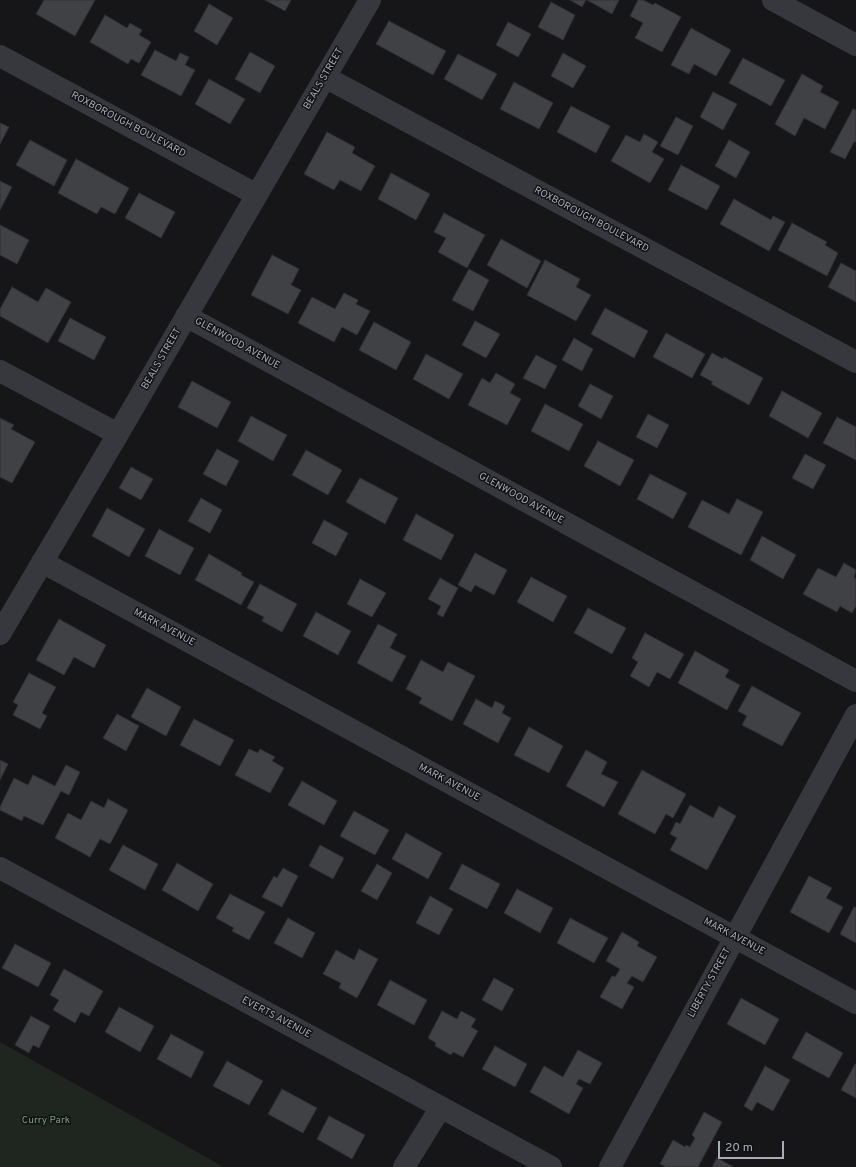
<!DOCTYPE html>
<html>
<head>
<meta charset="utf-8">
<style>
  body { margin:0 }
  #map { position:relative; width:856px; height:1167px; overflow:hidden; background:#161618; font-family:Overpass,sans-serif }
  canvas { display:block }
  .scale { position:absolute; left:718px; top:1141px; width:66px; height:18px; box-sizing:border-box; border:2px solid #a8adb8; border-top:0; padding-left:5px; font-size:12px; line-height:14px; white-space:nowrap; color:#a8adb8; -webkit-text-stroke:3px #111113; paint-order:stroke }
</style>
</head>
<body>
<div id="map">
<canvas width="856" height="1167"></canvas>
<div class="scale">20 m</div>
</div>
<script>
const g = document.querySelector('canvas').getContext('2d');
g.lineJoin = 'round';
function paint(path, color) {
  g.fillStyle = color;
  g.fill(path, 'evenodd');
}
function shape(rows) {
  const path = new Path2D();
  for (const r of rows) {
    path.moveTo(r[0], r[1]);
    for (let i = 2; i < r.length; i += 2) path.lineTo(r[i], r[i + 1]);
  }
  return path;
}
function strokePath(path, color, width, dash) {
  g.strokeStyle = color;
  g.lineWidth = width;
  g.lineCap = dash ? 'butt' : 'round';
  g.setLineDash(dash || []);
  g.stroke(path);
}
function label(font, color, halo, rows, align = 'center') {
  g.font = font + ' Overpass,sans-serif';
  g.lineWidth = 3;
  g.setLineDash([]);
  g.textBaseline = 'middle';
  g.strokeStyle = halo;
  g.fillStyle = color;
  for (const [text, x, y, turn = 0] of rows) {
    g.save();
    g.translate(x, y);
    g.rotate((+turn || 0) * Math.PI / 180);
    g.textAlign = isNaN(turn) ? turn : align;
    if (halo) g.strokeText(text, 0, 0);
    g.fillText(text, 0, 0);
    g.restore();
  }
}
paint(shape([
  [0,1042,224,1167,0,1167]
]), '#1e261f');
const building = shape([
  [44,0,95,0,75,36,36,14,44,0],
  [265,0,291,0,285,11,265,0],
  [570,0,586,0,582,7,570,0],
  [587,0,619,0,612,14,587,0],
  [638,0,643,0,653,5,655,3,681,17,662,52,635,38,643,23,630,16,638,0],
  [551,2,575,15,563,40,538,27,551,2],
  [209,4,233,18,217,45,194,31,209,4],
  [105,15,127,28,130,23,142,30,139,35,151,42,139,63,131,59,128,64,90,42,105,15],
  [389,21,446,51,433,75,376,44,389,21],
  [508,22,531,34,518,57,496,45,508,22],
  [691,28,731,50,716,76,694,64,689,74,671,65,691,28],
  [155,50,176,61,180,53,189,57,185,65,195,70,181,96,141,75,155,50],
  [250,52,275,66,260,93,235,79,250,52],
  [563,53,586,66,573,88,551,76,563,53],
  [458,54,497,74,482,100,444,79,458,54],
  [743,58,785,80,771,106,729,83,743,58],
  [802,74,823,86,820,92,839,102,825,129,804,118,795,136,775,124,802,74],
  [209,79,245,99,230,124,195,104,209,79],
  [514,82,553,103,539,129,500,109,514,82],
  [713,92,737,104,723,130,700,117,713,92],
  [571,106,610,126,596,153,557,132,571,106],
  [853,109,856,110,856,142,854,142,845,159,830,152,853,109],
  [676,117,693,126,678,155,660,146,676,117],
  [0,123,9,127,0,144,0,123],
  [327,132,355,147,352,153,375,166,361,191,340,180,334,190,304,174,327,132],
  [644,134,658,142,652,152,664,159,650,183,611,161,626,135,640,142,644,134],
  [30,140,67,160,54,186,16,165,30,140],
  [729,140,750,152,736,178,715,166,729,140],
  [76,159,129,188,115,214,101,207,97,214,58,193,76,159],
  [681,165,720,186,707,210,668,190,681,165],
  [391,173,430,194,416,220,378,199,391,173],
  [0,181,12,187,0,210,0,181],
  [139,193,175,212,161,238,125,218,139,193],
  [734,199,771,220,773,216,785,222,769,251,720,224,734,199],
  [444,213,485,235,467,268,438,252,446,238,434,232,444,213],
  [792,223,827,242,825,245,838,253,827,276,778,250,792,223],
  [0,225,29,240,17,264,0,255,0,225],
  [501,239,541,261,527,288,487,265,501,239],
  [272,255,299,269,291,285,301,290,288,314,251,295,272,255],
  [545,260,580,279,576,287,591,295,576,321,527,295,545,260],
  [841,263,856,271,856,302,828,287,841,263],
  [469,269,489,280,473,311,452,300,469,269],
  [12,287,38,302,46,288,71,302,48,343,0,316,0,309,12,287],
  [344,293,358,300,356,304,370,311,357,335,342,327,334,342,298,323,312,297,335,309,344,293],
  [605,308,648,331,634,358,591,334,605,308],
  [70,318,106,337,94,360,58,341,70,318],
  [475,321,500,334,486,358,462,345,475,321],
  [374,322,411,342,396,370,359,350,374,322],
  [666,333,705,354,692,378,653,357,666,333],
  [574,338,593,349,582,371,562,360,574,338],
  [712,353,723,359,724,357,763,378,749,405,711,384,713,382,700,375,712,353],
  [426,354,463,374,449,399,413,379,426,354],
  [536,355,557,366,545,389,523,378,536,355],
  [496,373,515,384,510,393,521,399,507,425,468,405,482,378,490,383,496,373],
  [192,381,231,402,217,428,178,407,192,381],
  [590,384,613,396,601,419,578,406,590,384],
  [782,391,822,413,808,438,769,416,782,391],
  [545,404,583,424,569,451,531,431,545,404],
  [648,414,669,425,657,448,636,437,648,414],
  [251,416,287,435,273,461,238,441,251,416],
  [837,417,856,427,856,460,823,443,837,417],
  [0,418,14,425,11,429,35,442,12,483,0,477,0,418],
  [598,441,634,460,620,486,584,466,598,441],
  [217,449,239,461,226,486,203,474,217,449],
  [306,450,342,470,328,495,292,475,306,450],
  [805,454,826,465,813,489,792,478,805,454],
  [131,467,153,479,141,500,119,488,131,467],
  [650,474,687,493,673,519,637,499,650,474],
  [360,478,398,498,385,524,346,502,360,478],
  [201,498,222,510,210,533,188,521,201,498],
  [737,499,763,512,741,555,688,527,702,500,729,514,737,499],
  [107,508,145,529,129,557,92,536,107,508],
  [416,514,454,535,441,560,403,540,416,514],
  [324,520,348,533,336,556,312,543,324,520],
  [159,529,194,548,180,575,145,556,159,529],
  [762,536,796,555,783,579,750,560,762,536],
  [475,553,507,570,494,595,475,585,471,592,458,585,475,553],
  [209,554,242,573,241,575,254,582,241,605,195,580,209,554],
  [844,563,856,570,854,577,856,579,856,606,852,613,840,606,837,612,803,594,818,568,836,577,844,563],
  [531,577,567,596,553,622,517,602,531,577],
  [440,578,458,588,443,617,437,614,441,606,428,599,440,578],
  [360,579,386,593,372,617,347,604,360,579],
  [260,584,297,604,282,632,262,621,264,617,247,608,260,584],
  [588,608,626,628,612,654,574,633,588,608],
  [316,612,351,631,338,655,303,636,316,612],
  [59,619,106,645,94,668,74,657,64,675,36,660,59,619],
  [378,624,397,634,390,648,406,656,392,682,357,663,378,624],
  [645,633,684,654,670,679,657,672,649,687,630,676,638,662,632,658,645,633],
  [695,651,729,670,725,677,740,685,727,710,678,683,695,651],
  [421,660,443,672,448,662,475,676,452,721,419,703,422,698,406,689,421,660],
  [29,673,56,687,42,713,47,716,40,729,13,715,18,705,13,702,29,673],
  [752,686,801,713,782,746,742,725,747,716,738,711,752,686],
  [147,688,181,707,166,736,131,717,147,688],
  [476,699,492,708,495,701,505,706,502,713,511,718,498,743,463,724,476,699],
  [117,714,139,726,126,751,103,738,117,714],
  [194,719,234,740,220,766,180,745,194,719],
  [529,727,563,746,549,773,514,755,529,727],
  [249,749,258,753,260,749,275,757,272,761,284,768,270,793,235,775,249,749],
  [586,750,607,762,601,774,618,782,604,807,566,786,586,750],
  [0,760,8,764,0,780,0,760],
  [66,765,80,772,69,795,61,791,43,825,24,816,22,821,0,810,0,807,14,778,28,785,33,775,55,786,66,765],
  [642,770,686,794,673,818,666,814,655,834,618,814,642,770],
  [302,781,337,801,324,825,288,805,302,781],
  [108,799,128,810,110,844,100,839,90,857,55,838,68,813,81,820,91,801,104,808,108,799],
  [690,805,713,818,719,806,736,816,707,870,670,850,677,838,670,834,676,822,680,824,690,805],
  [354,811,389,830,375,855,340,836,354,811],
  [406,833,442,853,428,879,392,859,406,833],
  [123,845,158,864,145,890,109,870,123,845],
  [320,845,344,858,333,879,309,866,320,845],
  [177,863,213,884,198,911,162,890,177,863],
  [377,864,392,873,377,900,361,891,377,864],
  [462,864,500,884,487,909,449,889,462,864],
  [283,868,298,876,282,907,262,897,274,876,277,878,283,868],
  [809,876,832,888,826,898,843,907,829,933,790,912,809,876],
  [517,889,553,908,540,933,504,913,517,889],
  [230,894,265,912,249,940,232,931,234,928,216,918,230,894],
  [430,896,453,909,439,935,416,923,430,896],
  [854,907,856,908,856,943,840,934,854,907],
  [288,918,315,933,302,958,274,943,288,918],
  [570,918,608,938,594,963,557,943,570,918],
  [622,932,639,942,637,946,657,957,643,982,632,976,627,983,634,987,622,1009,600,997,612,976,615,977,620,969,606,961,622,932],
  [15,944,51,963,38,987,2,968,15,944],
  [359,949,378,959,357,998,339,988,341,983,323,974,336,950,354,960,359,949],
  [64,969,103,991,89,1016,81,1012,75,1023,53,1010,59,1000,50,995,64,969],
  [494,978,514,989,502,1011,482,1000,494,978],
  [390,980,427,1000,414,1025,377,1005,390,980],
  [741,998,779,1019,765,1045,727,1024,741,998],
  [119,1007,154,1026,140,1052,105,1032,119,1007],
  [442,1011,457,1019,461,1011,476,1019,471,1027,478,1031,463,1057,453,1052,451,1055,435,1046,436,1043,428,1038,442,1011],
  [31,1016,50,1026,39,1048,33,1045,29,1053,15,1045,31,1016],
  [806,1032,843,1053,829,1078,792,1058,806,1032],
  [171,1034,204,1052,191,1078,157,1059,171,1034],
  [495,1046,527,1064,515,1087,482,1069,495,1046],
  [578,1050,602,1063,590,1084,579,1079,576,1084,583,1088,569,1114,530,1092,544,1066,563,1077,578,1050],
  [227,1061,263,1081,249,1105,213,1086,227,1061],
  [855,1064,856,1065,856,1098,841,1090,855,1064],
  [765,1066,790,1080,773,1111,757,1102,752,1111,744,1106,765,1066],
  [282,1089,317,1108,303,1133,268,1114,282,1089],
  [704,1112,722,1122,698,1167,666,1167,660,1164,673,1140,685,1147,686,1145,690,1147,695,1138,692,1135,704,1112],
  [329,1116,365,1135,352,1159,317,1139,329,1116],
  [717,1158,734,1167,712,1167,717,1158]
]);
paint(building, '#404145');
strokePath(building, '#303034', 1);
strokePath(shape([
  [773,0,856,45],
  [0,56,257,195],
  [325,77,856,362],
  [186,316,856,681],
  [0,371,118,434],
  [42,562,856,1003],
  [0,634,118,434,370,0],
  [0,868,551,1167],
  [404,1167,441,1107],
  [610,1167,856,715]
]), '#37383d', 22);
label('10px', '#a8adb8', '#111113', [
  ["BEALS STREET",324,79,-60],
  ["ROXBOROUGH BOULEVARD",128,125,28],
  ["ROXBOROUGH BOULEVARD",591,220,28],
  ["GLENWOOD AVENUE",237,344,29],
  ["BEALS STREET",162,359,-60],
  ["GLENWOOD AVENUE",521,499,29],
  ["MARK AVENUE",164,628,28],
  ["MARK AVENUE",449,783,28],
  ["MARK AVENUE",734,937,28],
  ["LIBERTY STREET",710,983,-61],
  ["EVERTS AVENUE",276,1018,28]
]);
label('10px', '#7fa381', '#111113', [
  ["Curry Park",46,1121]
]);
</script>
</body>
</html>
